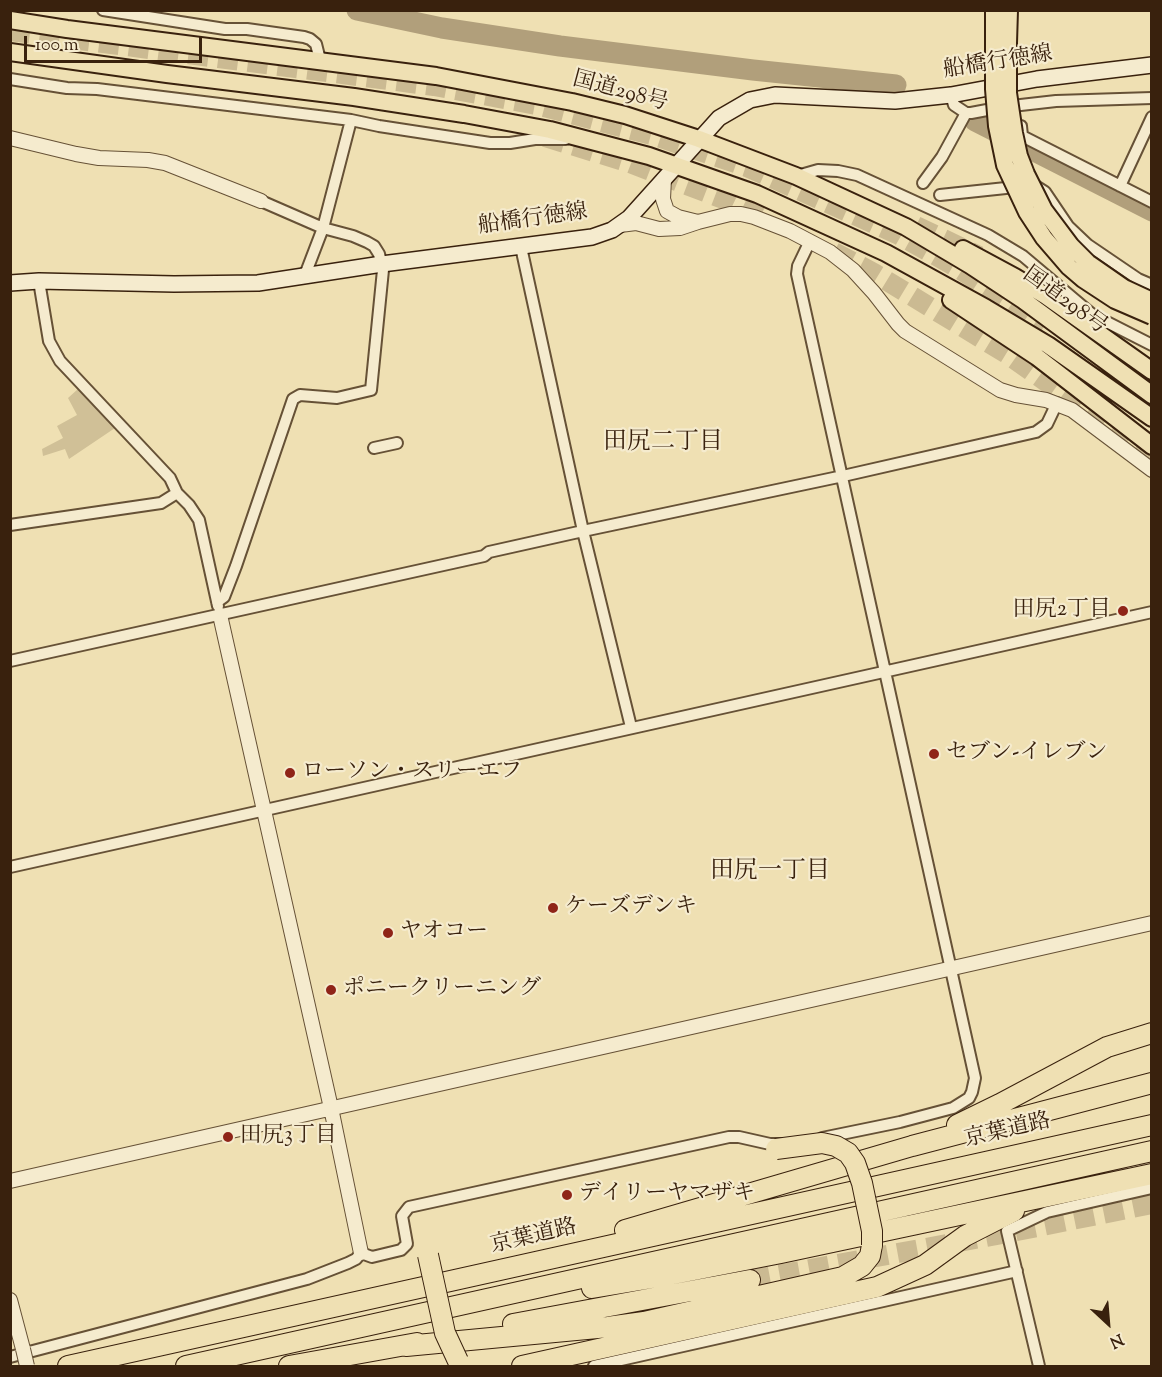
<!DOCTYPE html>
<html>
<head>
<meta charset="utf-8">
<style>
  body { margin:0 }
  #map { position:relative; width:1162px; height:1377px; overflow:hidden; background:#efe0b3; font-family:"Sorts Mill Goudy",serif }
  canvas { display:block }
  .frame { position:absolute; inset:0; border:12px solid #39210d; pointer-events:none }
  .north { position:absolute; left:1078px; top:1293px; width:60px; height:60px; -webkit-text-stroke:4px #f5ebce; paint-order:stroke; rotate:154deg; font-size:16px; font-weight:700; line-height:24px; text-align:center; color:#39210d }
  .north::after { content:''; display:block; margin:auto; width:21px; height:27px; background:#39210d; clip-path:polygon(50% 0,100% 100%,50% 72%,0 100%) }
  .scale { position:absolute; left:24px; top:36px; width:178px; height:27px; box-sizing:border-box; border:3px solid #39210d; border-top:0; padding-left:8px; font-size:18px; line-height:21px; white-space:nowrap; color:#39210d; -webkit-text-stroke:4px #f5ebce; paint-order:stroke }
</style>
</head>
<body>
<div id="map">
<canvas width="1162" height="1377"></canvas>
<div class="frame"></div>
<div class="north">N</div>
<div class="scale">100 m</div>
</div>
<script>
const g = document.querySelector('canvas').getContext('2d');
g.lineJoin = 'round';
function paint(path, color) {
  g.fillStyle = color;
  g.fill(path, 'evenodd');
}
function shape(rows) {
  const path = new Path2D();
  for (const r of rows) {
    path.moveTo(r[0], r[1]);
    for (let i = 2; i < r.length; i += 2) path.lineTo(r[i], r[i + 1]);
  }
  return path;
}
function strokePath(path, color, width, dash) {
  g.strokeStyle = color;
  g.lineWidth = width;
  g.lineCap = dash ? 'butt' : 'round';
  g.setLineDash(dash || []);
  g.stroke(path);
}
function label(font, color, halo, rows, align = 'center') {
  g.font = font + ' "Sorts Mill Goudy","Noto Serif JP",serif';
  g.lineWidth = 4.5;
  g.setLineDash([]);
  g.textBaseline = 'middle';
  g.strokeStyle = halo;
  g.fillStyle = color;
  for (const [text, x, y, turn = 0] of rows) {
    g.save();
    g.translate(x, y);
    g.rotate((+turn || 0) * Math.PI / 180);
    g.textAlign = isNaN(turn) ? turn : align;
    if (halo) g.strokeText(text, 0, 0);
    g.fillText(text, 0, 0);
    g.restore();
  }
}
paint(shape([
  [78,389,115,428,69,459,65,449,43,456,42,449,63,438,57,426,77,415,68,398]
]), '#d0c097');
strokePath(shape([
  [357,10,442,28,560,46,753,70,896,85],
  [975,121,1152,211]
]), '#b19f7b', 21);
strokePath(shape([
  [10,31,434,86,537,105,655,136,747,167,897,234,956,267,1045,325],
  [545,137,627,162,731,202,767,219],
  [916,226,979,256],
  [834,252,874,273,1007,354,1152,457],
  [750,1280,997,1235,1152,1204]
]), '#cbba92', 20, [20, 10]);
const minor = shape([
  [103,10,225,29,247,29,304,37,310,39,316,44,320,60],
  [10,79,67,88,97,89,351,120,379,126,490,143,510,143,535,139,566,139],
  [951,95,954,105,966,113,971,113,1003,107,1056,101,1152,98],
  [1021,126,1022,136,1152,202],
  [797,176,818,170,838,171,857,175,988,235,1023,256,1093,315,1152,345],
  [923,183,942,157,966,113],
  [1120,186,1152,117],
  [940,195,1034,185,1045,192,1068,226,1088,245,1138,279,1152,285],
  [810,241,798,266,797,274,975,1078,972,1092,969,1098,953,1108,900,1122,822,1138],
  [521,247,583,531,631,727],
  [305,275,323,228,351,120],
  [39,281,49,341,60,361,170,478,177,493,189,505,199,520,218,606],
  [374,448,397,443],
  [10,525,161,503,177,493],
  [217,602,224,597,236,566,293,399,300,395,337,398,371,390,383,270,379,254,374,246,367,242,353,236,323,228,261,201],
  [10,661,484,556,489,552,583,531,843,476,1036,432,1047,424,1057,403],
  [10,867,1152,612],
  [10,1357,307,1279,348,1263,356,1259,361,1253,372,1257,401,1250,407,1244,402,1216,409,1207,729,1137,739,1137,770,1144,782,1144],
  [594,1366,1017,1271],
  [1039,1366,1007,1231,1047,1212,1152,1188]
]);
const tertiary = shape([
  [10,138,76,154,99,158,148,160,165,163,261,201],
  [664,179,663,199,667,211,678,217,698,222],
  [620,225,636,223,659,229,680,228,698,222,730,214,741,214,754,217,790,231,830,252,853,270,874,293,898,324,905,331,1000,390,1016,395,1046,400,1072,410,1152,470],
  [220,615,331,1108,361,1253],
  [10,1181,1152,923],
  [10,1300,23,1349]
]);
const secondary = shape([
  [10,283,39,281,174,284,258,283,382,264,592,237,612,230,629,218,719,118,750,100,775,95,895,101,951,95,1037,79,1152,65]
]);
const primary = shape([
  [994,43,994,10],
  [1008,43,1009,10]
]);
const trunk = shape([
  [10,20,67,29,436,76,572,102,625,115,699,139,796,176,906,227,970,265,1023,300,1152,395],
  [10,52,167,74,354,97,464,114,550,130,649,156,757,194,886,253,986,308,1048,345,1152,418],
  [963,249,1015,277,1046,296,1152,371],
  [951,300,1037,357,1152,446]
]);
const motorway = shape([
  [957,1125,1000,1104,1107,1047,1152,1033],
  [625,1230,912,1146,1152,1083],
  [592,1288,658,1277,781,1253,1152,1174],
  [513,1324,750,1280],
  [406,1346,608,1327,644,1322,843,1277,862,1266,870,1256,872,1245],
  [68,1366,1152,1125],
  [186,1366,1152,1151],
  [289,1366,417,1343],
  [522,1366,877,1287,925,1265,965,1236,1014,1211]
]);
strokePath(minor, '#665136', 14);
strokePath(tertiary, '#665136', 16);
strokePath(secondary, '#39210d', 18);
strokePath(primary, '#39210d', 20);
strokePath(trunk, '#39210d', 20);
strokePath(motorway, '#39210d', 22);
strokePath(minor, '#f5ebce', 10);
strokePath(tertiary, '#f5ebce', 14);
strokePath(secondary, '#f5ebce', 15);
strokePath(primary, '#efe0b3', 16);
strokePath(trunk, '#efe0b3', 16);
strokePath(motorway, '#efe0b3', 20);
const tertiaryBridge = shape([
  [23,1349,27,1366]
]);
const primaryBridge = shape([
  [994,43,994,89,997,126,1005,165,1027,212,1044,238,1069,267,1083,279,1115,300,1152,316],
  [1008,43,1008,93,1014,133,1019,156,1026,174,1044,210,1071,246,1088,263,1124,288,1152,301]
]);
const motorwayBridge = shape([
  [776,1149,822,1143,836,1146,848,1153,855,1163,862,1183,872,1231,872,1245],
  [428,1255,445,1333,458,1361]
]);
strokePath(tertiaryBridge, '#665136', 16, []);
strokePath(primaryBridge, '#39210d', 20, []);
strokePath(motorwayBridge, '#39210d', 22, []);
strokePath(tertiaryBridge, '#f5ebce', 14);
strokePath(primaryBridge, '#efe0b3', 16);
strokePath(motorwayBridge, '#efe0b3', 20);
for (const [x, y, r, color] of [
  [1123,611,6,"#8f2418"],
  [934,754,6,"#8f2418"],
  [290,773,6,"#8f2418"],
  [553,908,6,"#8f2418"],
  [388,933,6,"#8f2418"],
  [331,990,6,"#8f2418"],
  [228,1137,6,"#8f2418"],
  [567,1195,6,"#8f2418"]
]) {
  const dot = new Path2D();
  dot.arc(x, y, r, 0, 2 * Math.PI);
  g.fillStyle = color;
  g.fill(dot);
  strokePath(dot, '#f5ebce', 2);
}
label('22px', '#39210d', '#f5ebce', [
  ["船橋行徳線",998,64,-9],
  ["国道298号",620,93,15],
  ["船橋行徳線",533,221,-8],
  ["国道298号",1064,302,36],
  ["京葉道路",1008,1132,-13],
  ["京葉道路",534,1238,-13]
]);
label('22px', '#39210d', '#f5ebce', [
  ["田尻2丁目",1111,611,"right"],
  ["セブン-イレブン",946,754],
  ["ローソン・スリーエフ",302,773],
  ["ケーズデンキ",565,908],
  ["ヤオコー",400,933],
  ["ポニークリーニング",343,990],
  ["田尻3丁目",240,1137],
  ["デイリーヤマザキ",579,1195]
], 'left');
label('24px', '#39210d', '#f5ebce', [
  ["田尻二丁目",663,444],
  ["田尻一丁目",770,873]
]);
</script>
</body>
</html>
